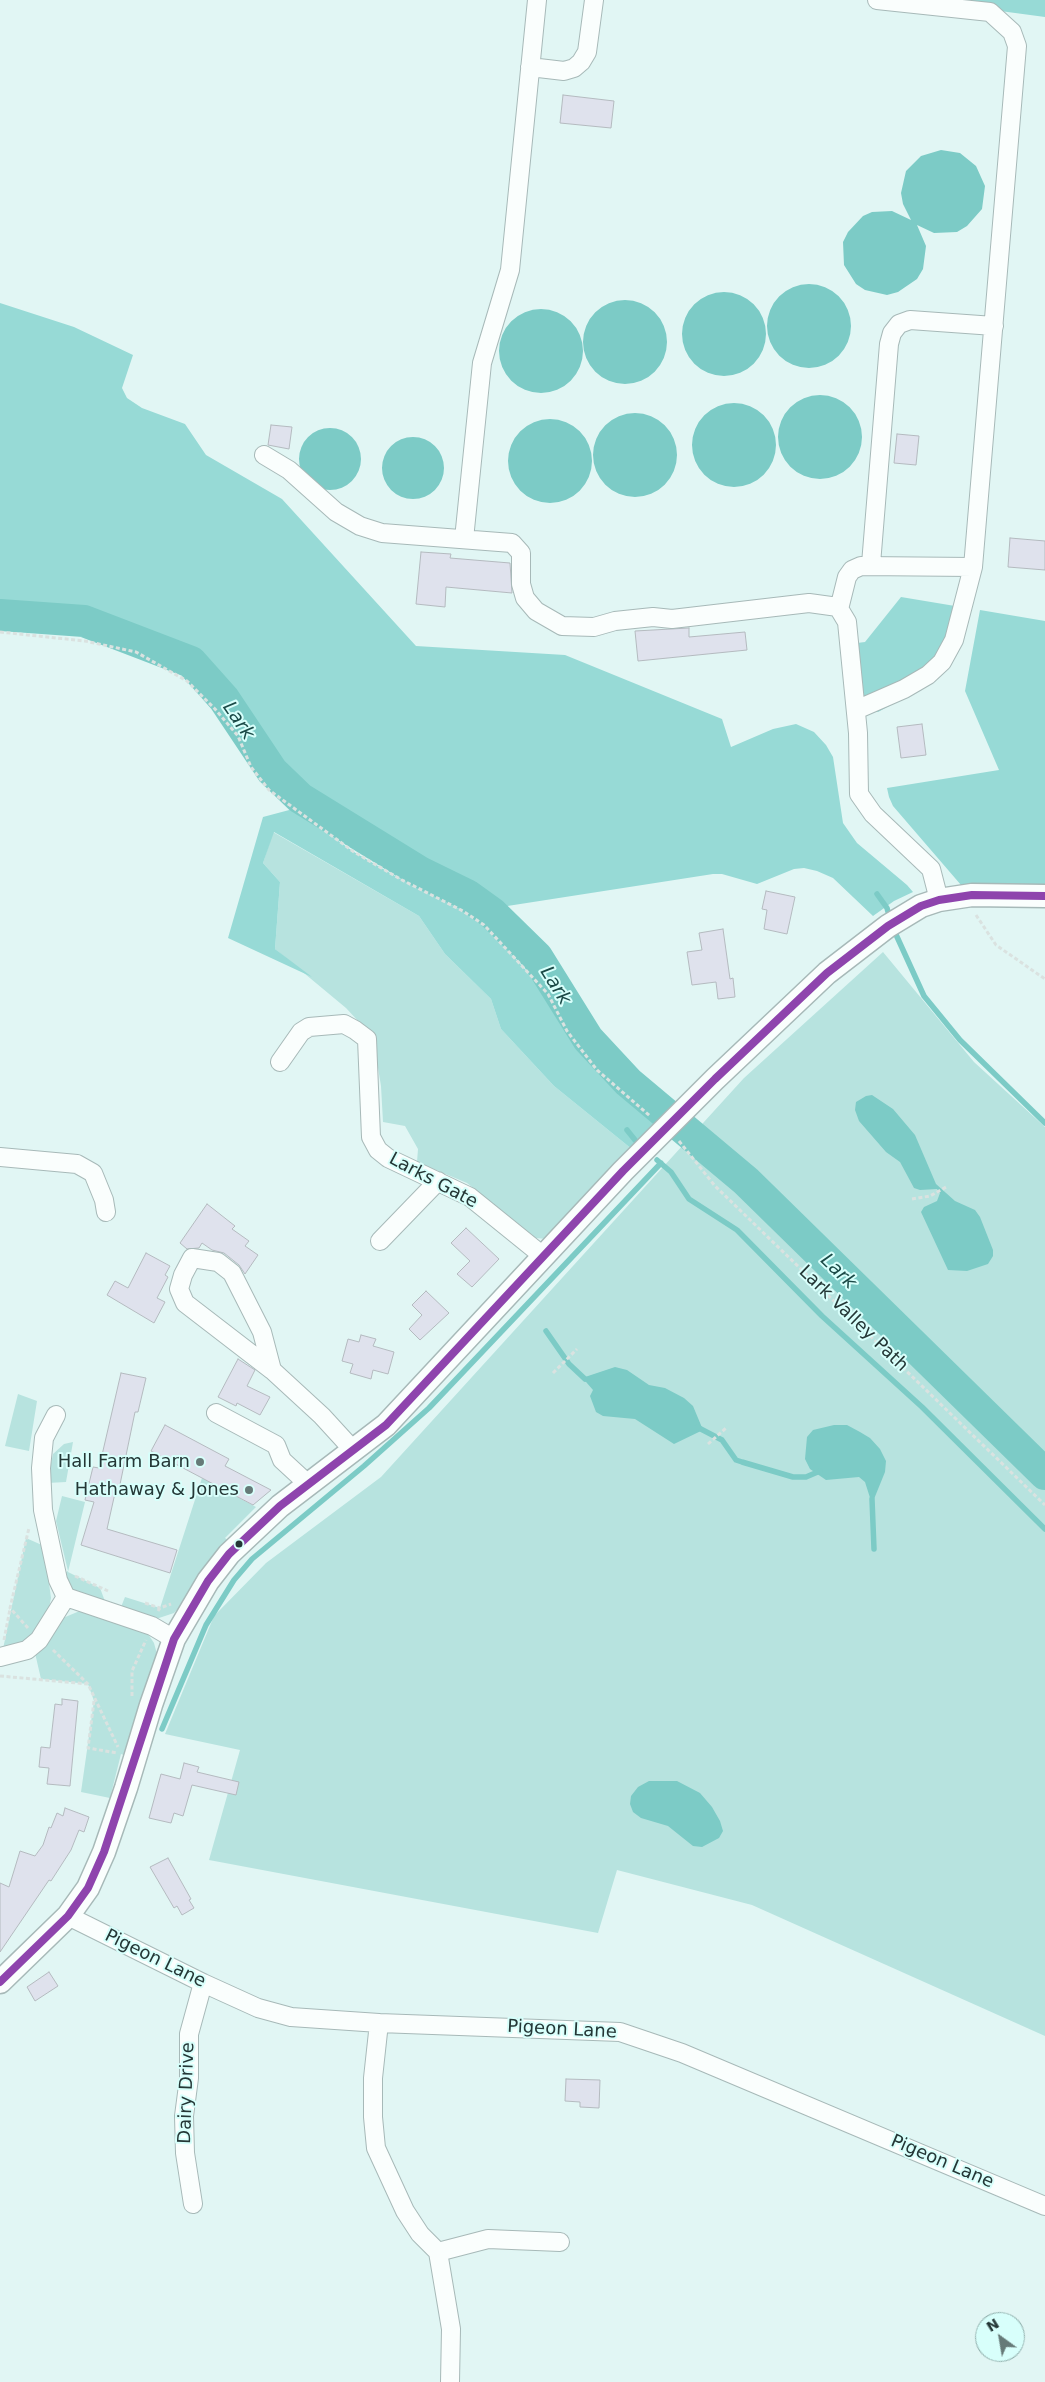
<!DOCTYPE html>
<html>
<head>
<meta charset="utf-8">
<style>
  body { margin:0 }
  #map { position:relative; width:1045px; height:2382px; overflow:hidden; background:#e1f6f4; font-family:"DejaVu Sans",sans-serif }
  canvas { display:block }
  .north { position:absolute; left:975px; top:2312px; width:50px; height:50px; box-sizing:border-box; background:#d8fffb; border:1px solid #90afac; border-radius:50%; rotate:328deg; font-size:14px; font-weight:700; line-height:20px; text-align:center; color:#243736 }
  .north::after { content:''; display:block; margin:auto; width:18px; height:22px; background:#667a78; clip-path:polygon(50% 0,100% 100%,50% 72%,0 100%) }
</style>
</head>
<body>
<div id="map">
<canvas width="1045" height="2382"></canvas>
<div class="north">N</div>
</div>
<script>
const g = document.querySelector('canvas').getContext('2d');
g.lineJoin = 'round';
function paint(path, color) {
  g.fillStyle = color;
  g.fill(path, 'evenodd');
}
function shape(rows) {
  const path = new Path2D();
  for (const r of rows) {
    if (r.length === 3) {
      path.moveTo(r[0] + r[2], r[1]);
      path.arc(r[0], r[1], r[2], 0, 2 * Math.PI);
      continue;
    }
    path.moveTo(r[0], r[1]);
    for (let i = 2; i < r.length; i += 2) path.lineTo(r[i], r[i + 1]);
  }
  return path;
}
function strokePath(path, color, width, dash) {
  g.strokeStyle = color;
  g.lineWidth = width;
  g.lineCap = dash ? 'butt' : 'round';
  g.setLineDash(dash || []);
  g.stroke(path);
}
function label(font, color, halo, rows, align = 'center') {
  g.font = font + ' "DejaVu Sans",sans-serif';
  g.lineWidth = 4;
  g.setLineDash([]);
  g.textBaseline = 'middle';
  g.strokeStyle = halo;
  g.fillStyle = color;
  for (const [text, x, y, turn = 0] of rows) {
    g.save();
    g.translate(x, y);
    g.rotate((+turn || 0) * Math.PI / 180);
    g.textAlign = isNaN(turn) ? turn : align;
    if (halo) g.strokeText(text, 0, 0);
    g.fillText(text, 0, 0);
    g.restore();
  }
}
paint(shape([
  [273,832,419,916,445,954,491,999,501,1029,554,1086,633,1150,546,1239,536,1238,467,1183,417,1162,418,1149,405,1126,383,1122,381,1086,373,1037,346,1008,275,949,280,882,263,863],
  [883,952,974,1062,1045,1127,1045,2036,752,1905,617,1870,598,1933,209,1860,240,1750,165,1734,214,1616,266,1563,381,1477,744,1078],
  [18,1394,37,1401,29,1451,5,1446],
  [73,1442,66,1482,47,1483,53,1454,64,1444],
  [202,1478,256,1507,225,1538,236,1546,174,1613,159,1618,151,1618,121,1607,125,1597,160,1608],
  [62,1496,85,1502,68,1572,100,1588,106,1604,74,1591,62,1574,68,1571,56,1521],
  [26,1538,44,1546,51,1598,48,1613,30,1642,3,1649],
  [82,1610,146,1631,154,1643,157,1654,134,1759,121,1754,110,1798,81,1792,94,1701,88,1684,41,1679,35,1653,63,1618]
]), '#b7e3df');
paint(shape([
  [911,0,1045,0,1045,17,963,6],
  [0,303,74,327,133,355,122,388,127,398,142,408,185,424,206,455,282,499,416,646,565,655,722,719,731,747,773,729,796,724,814,732,826,745,833,757,843,823,857,843,907,885,913,892,894,901,873,916,833,878,817,871,804,868,794,869,757,884,722,874,713,874,501,907,437,869,370,836,346,821,317,796,284,761,229,688,195,660,135,636,79,623,0,617],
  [901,597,967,608,941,674,934,682,878,712,866,708,860,690,857,643,865,642],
  [980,610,1045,621,1045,884,961,885,893,806,889,797,887,788,999,770,965,691],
  [293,809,354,852,402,880,463,911,484,925,548,994,567,1031,597,1070,659,1125,633,1150,554,1086,501,1029,491,999,445,954,419,916,274,832,263,863,280,882,275,949,312,977,228,938,263,817]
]), '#97dad6');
paint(shape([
  [941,150,960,153,976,166,985,186,982,209,967,226,957,232,934,233,917,225,926,246,923,269,917,279,898,292,887,295,865,290,856,284,844,265,843,242,848,232,863,216,872,212,892,211,911,220,903,204,901,193,906,171,921,156],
  [809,326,42],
  [724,334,42],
  [625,342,42],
  [541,351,42],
  [820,437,42],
  [734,445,42],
  [635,455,42],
  [550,461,42],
  [330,459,31],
  [413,468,31],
  [872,1095,893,1109,915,1135,936,1184,955,1201,975,1210,980,1217,993,1250,993,1256,988,1264,967,1271,948,1270,921,1212,924,1207,937,1201,940,1193,937,1189,920,1190,914,1188,900,1162,886,1152,859,1121,855,1110,856,1102,866,1096],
  [615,1367,627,1370,649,1385,665,1388,684,1398,693,1406,703,1430,674,1444,635,1419,603,1416,596,1412,590,1396,593,1390,580,1375,585,1377],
  [834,1425,847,1425,860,1432,870,1438,880,1449,886,1461,885,1472,872,1504,865,1482,859,1477,826,1480,810,1469,805,1459,807,1437,813,1430],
  [649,1781,677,1781,700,1793,712,1807,720,1821,723,1831,719,1838,702,1847,693,1846,668,1826,641,1818,633,1812,630,1804,631,1796,638,1787]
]), '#7ccbc6');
strokePath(shape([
  [877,894,887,908,890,919],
  [893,928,924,996,960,1040,1045,1123],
  [627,1130,635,1140],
  [657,1160,671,1172,689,1199,737,1230,822,1316,922,1407,1045,1529],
  [546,1331,569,1364,585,1379],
  [697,1427,722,1440,736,1460,742,1462,793,1477,806,1477,820,1471],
  [872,1499,874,1549],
  [162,1729,206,1625,234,1580,252,1559,364,1466,429,1408,661,1163]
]), '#7ccbc6', 5.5);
strokePath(shape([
  [0,615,84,621,191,662,224,699,272,771,300,798,420,872,467,895,492,913,537,957,588,1039,628,1082,746,1181,1045,1474]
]), '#7ccbc6', 32);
const building = shape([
  [563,95,614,101,611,128,560,123,563,95],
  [271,425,292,427,289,449,268,445,271,425],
  [897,434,919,436,916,465,894,463,897,434],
  [1010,538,1045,541,1045,570,1008,567,1010,538],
  [421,552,451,554,450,558,510,563,512,593,446,587,445,607,416,604,421,552],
  [689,628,689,637,745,632,747,650,638,661,635,631,689,628],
  [922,724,926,755,901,758,897,727,922,724],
  [766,891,795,897,787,934,764,929,767,910,762,909,766,891],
  [723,929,730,979,733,978,735,997,718,999,716,982,692,985,687,952,702,950,699,933,723,929],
  [207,1204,235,1226,232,1229,249,1241,245,1246,258,1255,245,1274,239,1265,224,1253,212,1250,202,1243,199,1248,187,1249,180,1243,207,1204],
  [466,1228,499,1259,472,1287,457,1274,470,1261,451,1243,466,1228],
  [146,1253,170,1266,165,1275,168,1277,157,1298,165,1302,154,1323,107,1295,115,1281,128,1288,146,1253],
  [426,1291,449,1313,420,1340,409,1329,422,1315,412,1305,426,1291],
  [361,1335,376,1339,373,1346,394,1352,388,1374,373,1370,371,1379,350,1373,353,1364,342,1361,348,1339,359,1342,361,1335],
  [238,1359,255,1370,247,1386,270,1397,260,1415,237,1403,236,1406,218,1397,238,1359],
  [121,1373,146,1378,138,1412,135,1412,118,1494,115,1493,107,1529,177,1550,170,1573,81,1545,94,1502,85,1500,93,1467,99,1468,121,1373],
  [165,1425,229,1459,225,1466,271,1490,253,1505,151,1451,165,1425],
  [62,1699,78,1701,70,1786,47,1784,49,1768,39,1767,41,1747,50,1748,55,1704,62,1705,62,1699],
  [184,1763,199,1767,197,1772,239,1782,236,1795,192,1785,183,1816,174,1813,171,1823,149,1818,161,1774,180,1779,184,1763],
  [65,1808,89,1817,84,1832,79,1830,71,1850,51,1881,49,1880,0,1952,0,1883,9,1887,20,1851,35,1856,43,1845,49,1827,51,1828,57,1813,63,1816,65,1808],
  [168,1858,191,1899,189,1900,194,1908,182,1915,177,1906,174,1908,150,1867,168,1858],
  [49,1972,58,1986,35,2001,27,1987,49,1972],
  [566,2079,600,2080,599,2108,580,2107,580,2102,565,2101,566,2079]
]);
paint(building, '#dfe2ed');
strokePath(building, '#b4babf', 1);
const minor = shape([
  [530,67,564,71,574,68,581,62,587,52,594,0],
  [264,455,289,470,336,512,360,526,382,533,512,543,521,553,521,584,525,598,536,611,562,626,594,627,615,621,653,617,672,619,809,603,838,607,847,622,858,733,859,794,873,814,931,869,939,900],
  [464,539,482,363,510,270,537,0],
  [871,564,889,344,892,333,899,324,910,320,994,326],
  [839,609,847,577,852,570,861,566,973,567,1017,46,1012,32,990,12,877,0],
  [856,710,904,689,928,675,942,662,954,640,973,567],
  [280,1062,301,1032,309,1027,344,1024,355,1030,367,1039,371,1137,378,1150,388,1158,470,1197,543,1256],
  [0,1157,77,1164,93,1173,104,1200,106,1212],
  [380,1241,438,1181],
  [272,1370,262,1332,232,1273,218,1262,192,1258,183,1275,179,1289,185,1303,272,1370,322,1416,354,1451],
  [216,1413,276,1445,282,1460,308,1484],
  [66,1597,152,1626,174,1639],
  [0,1657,27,1650,39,1640,66,1597,58,1580,43,1510,41,1468,44,1438,56,1415],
  [68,1916,203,1983,258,2008,291,2017,379,2023,620,2032,682,2053,1045,2206],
  [379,2023,373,2078,373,2117,376,2148,405,2211,420,2234,438,2252,451,2329,450,2382],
  [193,2204,185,2153,184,2116,189,2078,189,2034,203,1983],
  [438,2252,488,2239,560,2242]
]);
const major = shape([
  [0,1982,68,1916,88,1888,104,1852,126,1788,151,1705,174,1639,208,1581,229,1554,280,1506,386,1425,623,1171,715,1079,827,973,888,926,921,906,939,900,972,895,1045,896]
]);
strokePath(minor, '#a7b9b8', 20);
strokePath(major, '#a7b9b8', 25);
strokePath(shape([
  [0,632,85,641,136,652,187,681,215,709,238,736,251,767,269,790,354,852,402,880,463,911,484,925,548,994,567,1031,597,1070,650,1116],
  [976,915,996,945,1045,979],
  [679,1141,715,1186,1045,1505],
  [912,1199,930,1196,948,1186],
  [553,1373,577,1349],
  [708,1444,726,1428],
  [75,1576,108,1591],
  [145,1603,160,1608],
  [158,1611,160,1608,171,1604],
  [28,1628,10,1608,29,1528],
  [4,1640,10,1609],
  [53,1650,88,1684],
  [0,1676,88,1684,118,1747],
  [132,1696,132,1671,146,1640],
  [94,1701,88,1748,117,1753]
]), '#dae2e0', 3, [4, 2.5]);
strokePath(minor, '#fafefd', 18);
strokePath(major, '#fafefd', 22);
strokePath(shape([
  [0,1982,68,1916,88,1888,104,1852,174,1639,208,1581,229,1554,280,1506,386,1425,623,1171,715,1079,827,973,888,926,921,906,939,900,972,895,1045,896]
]), '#8e44ad', 8);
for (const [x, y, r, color] of [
  [200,1462,5,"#667a78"],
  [249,1490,5,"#667a78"],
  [239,1544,4.5,"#243736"]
]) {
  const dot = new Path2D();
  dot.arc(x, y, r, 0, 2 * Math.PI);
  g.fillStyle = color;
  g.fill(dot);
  strokePath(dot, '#d8fffb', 2);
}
label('18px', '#243736', '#d8fffb', [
  ["Larks Gate",433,1181,28],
  ["Lark Valley Path",853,1319,44],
  ["Pigeon Lane",155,1959,26],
  ["Pigeon Lane",562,2030,3],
  ["Dairy Drive",187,2093,-88],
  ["Pigeon Lane",942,2162,23]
]);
label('18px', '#243736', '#d8fffb', [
  ["Hall Farm Barn",190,1462],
  ["Hathaway & Jones",239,1490]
], 'right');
label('italic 19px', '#1b4a47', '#d8fffb', [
  ["Lark",238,721,56],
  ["Lark",555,986,58],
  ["Lark",838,1272,44]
]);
</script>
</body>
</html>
